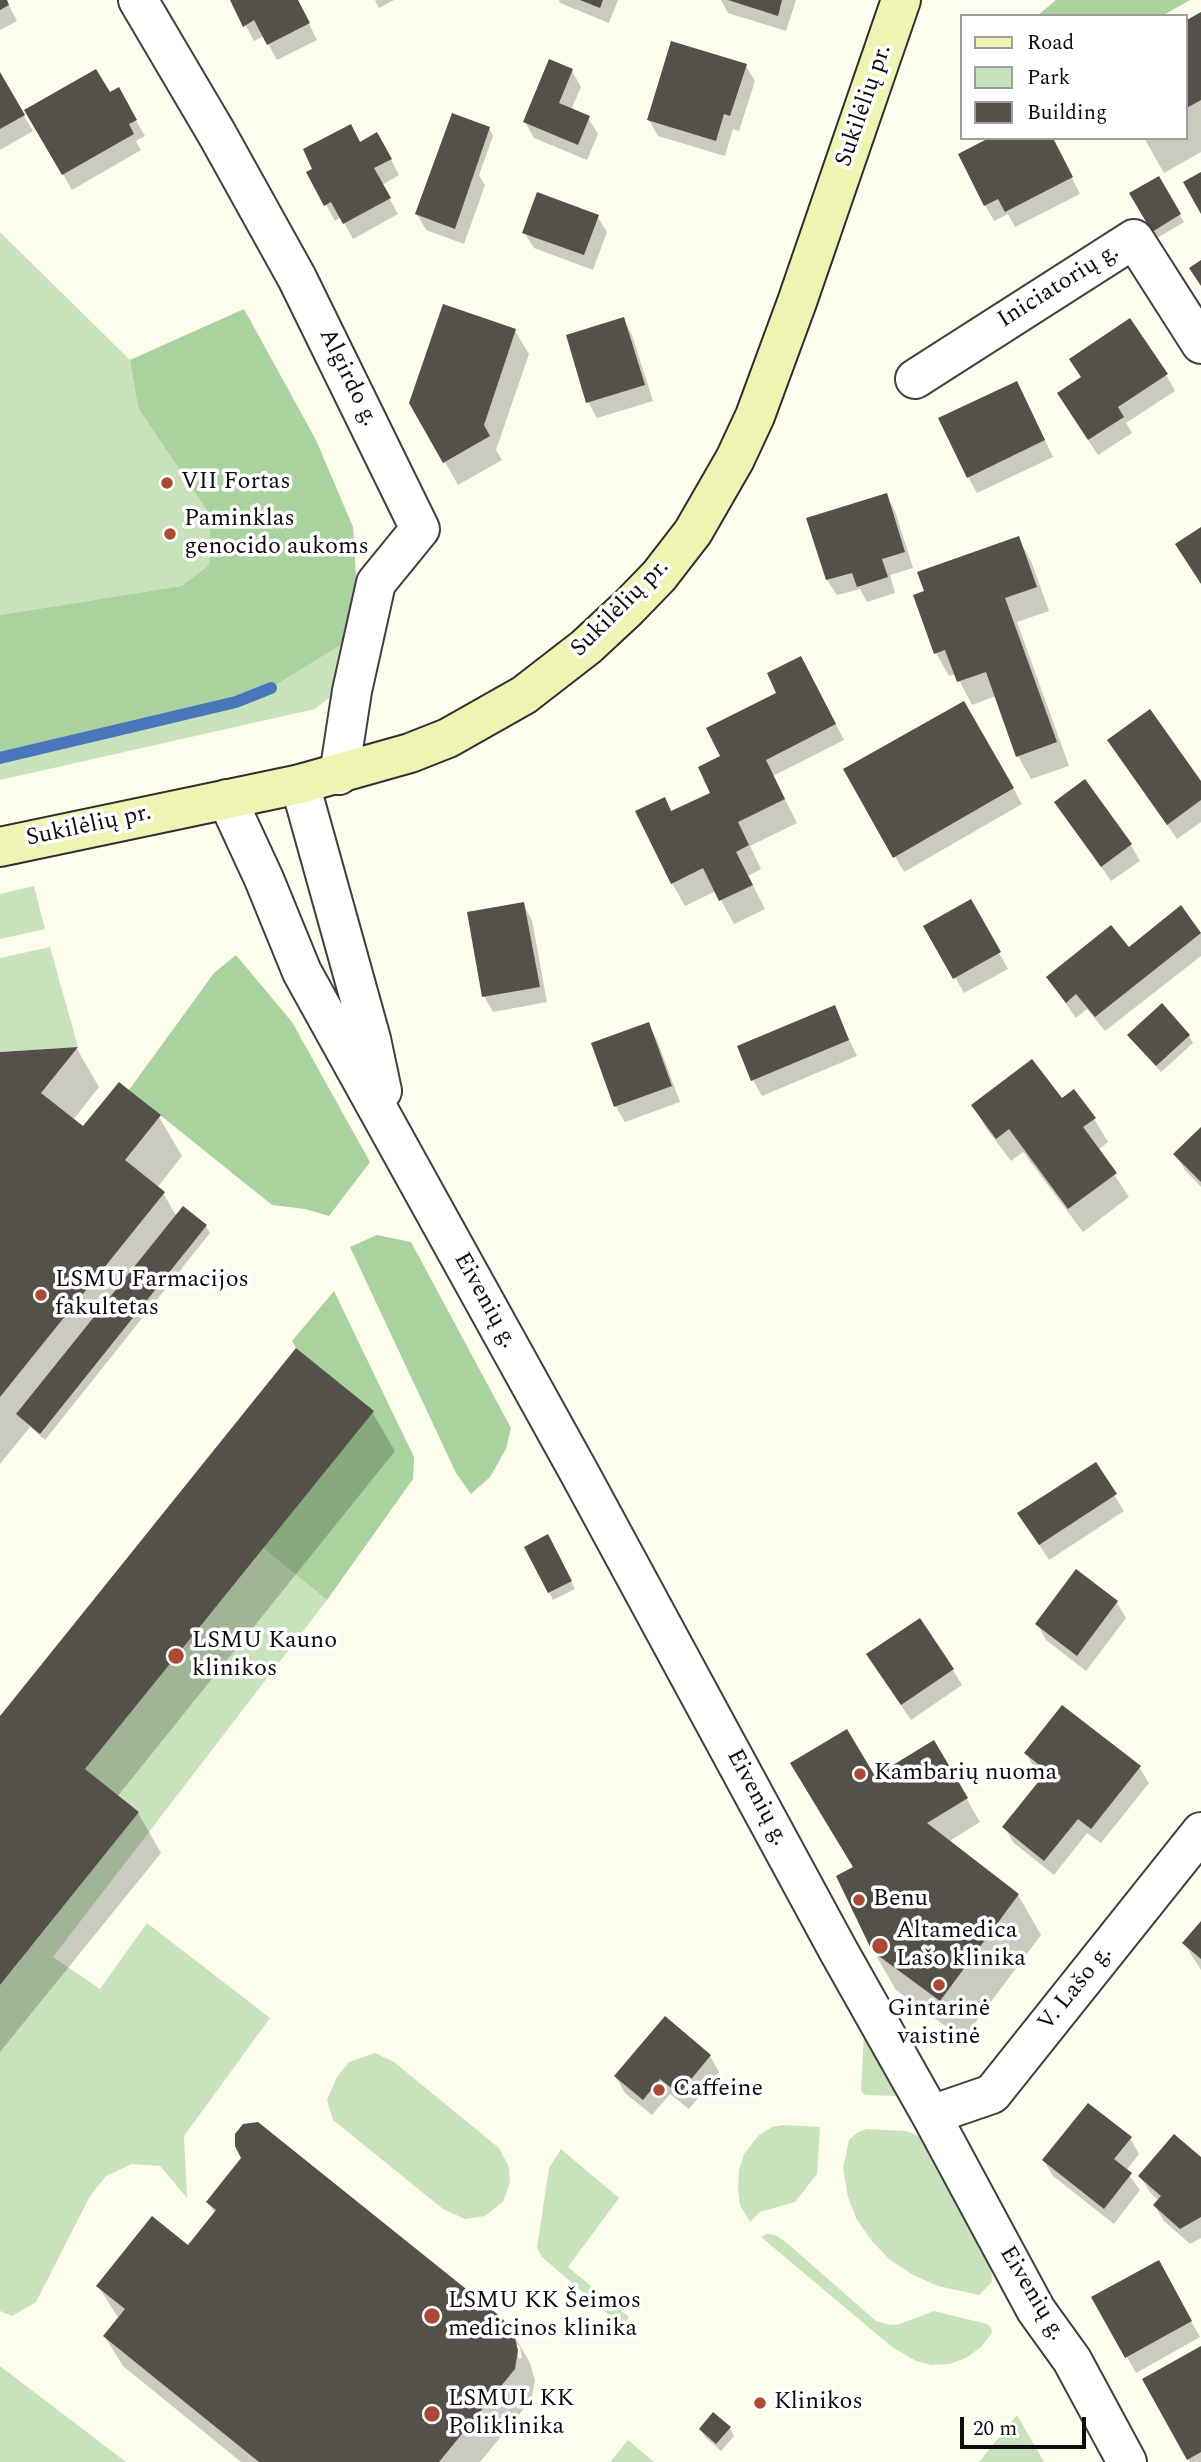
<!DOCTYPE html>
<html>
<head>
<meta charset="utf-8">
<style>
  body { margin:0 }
  #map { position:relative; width:1201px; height:2462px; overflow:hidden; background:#fdfdee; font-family:Spectral,serif }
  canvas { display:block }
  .legend { position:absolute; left:960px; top:14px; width:228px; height:126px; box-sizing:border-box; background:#fff; border:2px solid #9e9e9e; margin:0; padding:9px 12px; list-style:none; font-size:21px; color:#0d0d0d }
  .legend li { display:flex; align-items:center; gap:14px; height:35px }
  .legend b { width:35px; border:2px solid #9e9e9e }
  .scale { position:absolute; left:960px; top:2417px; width:126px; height:32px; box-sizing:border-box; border:4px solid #0d0d0d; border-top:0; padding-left:9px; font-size:21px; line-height:24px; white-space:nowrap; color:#0d0d0d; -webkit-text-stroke:5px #fff; paint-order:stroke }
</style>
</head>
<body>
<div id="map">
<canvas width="1201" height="2462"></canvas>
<ul class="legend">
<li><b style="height:9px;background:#eef5b2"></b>Road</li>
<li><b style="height:19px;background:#c8e3bc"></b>Park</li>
<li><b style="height:19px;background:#54504a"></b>Building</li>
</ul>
<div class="scale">20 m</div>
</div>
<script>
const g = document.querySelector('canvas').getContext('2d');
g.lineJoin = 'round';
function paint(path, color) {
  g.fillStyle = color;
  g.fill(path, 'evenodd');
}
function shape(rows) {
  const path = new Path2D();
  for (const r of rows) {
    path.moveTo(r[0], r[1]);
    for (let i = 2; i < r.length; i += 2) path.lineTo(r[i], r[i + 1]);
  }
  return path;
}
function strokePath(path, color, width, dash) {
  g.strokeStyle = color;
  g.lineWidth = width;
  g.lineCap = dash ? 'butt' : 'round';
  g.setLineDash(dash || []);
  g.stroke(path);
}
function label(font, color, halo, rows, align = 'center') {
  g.font = font + ' Spectral,serif';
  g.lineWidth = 7;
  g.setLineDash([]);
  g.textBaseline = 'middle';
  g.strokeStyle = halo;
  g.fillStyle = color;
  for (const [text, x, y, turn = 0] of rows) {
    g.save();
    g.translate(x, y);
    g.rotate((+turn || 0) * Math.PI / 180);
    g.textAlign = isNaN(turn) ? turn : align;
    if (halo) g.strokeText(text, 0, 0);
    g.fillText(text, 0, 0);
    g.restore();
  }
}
paint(shape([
  [0,232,130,360,138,408,210,515,209,565,181,586,0,615],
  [341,645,337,685,329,698,315,709,0,780,0,758,236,702,271,688],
  [34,886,45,929,0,939,0,894],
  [50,947,78,1047,0,1052,0,958],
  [263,1548,327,1600,53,1957,100,1989,147,1923,270,2018,184,2136,187,2198,160,2166,132,2164,106,2176,90,2196,36,2302,12,2316,0,2311,0,1985,139,1812,85,1769],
  [864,2035,900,2094,897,2096,865,2095,861,2091],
  [375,2053,394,2062,499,2148,509,2167,510,2183,503,2202,485,2216,465,2219,443,2209,333,2120,327,2100,337,2077,349,2062],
  [784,2125,820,2127,817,2174,795,2202,760,2212,750,2222,740,2205,738,2189,739,2170,744,2154,759,2135,772,2127],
  [867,2129,906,2131,917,2135,922,2141,991,2267,992,2282,979,2295,938,2286,913,2275,889,2259,871,2240,856,2218,848,2197,843,2168,849,2140,858,2132],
  [561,2149,619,2198,568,2267,629,2317,623,2327,542,2257,537,2248,549,2168],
  [767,2234,775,2235,787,2243,876,2321,890,2325,900,2324,934,2311,987,2324,991,2327,992,2333,981,2347,966,2358,949,2364,931,2365,916,2361,892,2347,761,2237],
  [0,2366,126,2462,0,2462],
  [1017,2415,1044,2462,979,2462],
  [628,2440,654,2462,610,2462]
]), '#c8e3bc');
paint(shape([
  [1056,0,1190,0,1162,16,1037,16],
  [244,309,316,440,353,527,357,593,341,645,271,688,236,702,0,758,0,615,181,586,209,565,210,515,138,408,130,360],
  [236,955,292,1022,370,1162,329,1216,305,1209,272,1205,129,1090,214,973],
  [377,1235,411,1242,511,1428,506,1449,490,1477,471,1494,456,1473,350,1247],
  [334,1291,414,1457,413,1479,327,1600,263,1548,373,1411,296,1348,292,1341]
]), '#aad29e');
paint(shape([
  [0,0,6,0,17,21,0,30],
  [232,0,297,0,317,40,277,60,264,36,254,41],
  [375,0,394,0,379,8],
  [559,0,618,0,609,23,560,3],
  [721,0,796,0,786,31,728,13],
  [1201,14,1201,152,1164,173,1144,138,1185,138,1185,23],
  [745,65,755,81,739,131,733,129,725,156,658,136,649,120],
  [572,71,581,87,571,110,588,118,598,134,587,160,534,138,525,122],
  [0,77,33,131,0,150],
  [109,95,127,105,145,136,136,141,141,150,72,190,27,111],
  [489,128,493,136,479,175,485,185,464,244,426,230,417,214],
  [1052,138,1080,194,1015,227,1008,214,994,221,985,205],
  [360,144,386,150,399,175,382,185,398,214,353,239,341,217,335,221,309,173],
  [1158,178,1184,222,1157,238,1132,194],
  [597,216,607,232,593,270,534,248,524,232],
  [623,319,632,335,653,401,597,418,588,402],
  [515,331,529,354,496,450,502,460,458,485,411,402],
  [1166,375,1175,391,1126,423,1132,433,1098,455,1068,409],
  [1025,399,1053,457,977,493,968,477],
  [886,495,895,511,913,568,890,575,895,593,867,602,860,589,837,595,827,580,808,519],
  [1018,538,1031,561,1049,611,1017,622,1069,766,1031,779,1018,756,996,696,972,705,956,674,949,676,936,653],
  [810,674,844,740,773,776,797,823,750,846,761,869,748,876,765,909,734,924,716,891,685,906,672,883,672,813,713,794,719,758,779,693],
  [964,703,1022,804,904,872,845,770],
  [1119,756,1201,784,1201,822,1177,839],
  [1056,802,1131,845,1140,861,1111,881],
  [971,902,1008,969,964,993,926,927],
  [523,904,532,920,547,1002,493,1012,484,996],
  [1181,907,1201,933,1201,956,1105,1031,1087,1009,1076,1018,1048,978,1128,950],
  [834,1007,857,1056,762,1096,753,1080],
  [648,1024,657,1040,680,1102,625,1122,616,1107,593,1044],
  [1129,1035,1189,1036,1193,1043,1161,1072],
  [77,1049,99,1087,73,1120,84,1128,159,1117,182,1156,157,1188,163,1193,177,1217,206,1226,210,1233,45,1440,30,1427,0,1464,0,1053],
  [1061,1101,1094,1119,1108,1142,1098,1150,1129,1197,1083,1232,1023,1152,1011,1161,986,1128,973,1105],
  [1201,1129,1201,1187,1185,1170,1175,1154],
  [372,1412,395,1451,117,1797,138,1813,161,1853,0,2052,0,1719],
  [1095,1465,1124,1511,1049,1560,1029,1529],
  [552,1544,575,1589,553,1600,549,1592],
  [1076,1572,1117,1603,1126,1618,1086,1671,1046,1640,1037,1624],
  [877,1670,953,1670,962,1685,911,1720],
  [934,1743,980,1822,948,1842,1018,1895,1041,1935,963,2039,896,1990,873,1950,855,1867,874,1778],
  [1026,1753,1139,1767,1149,1783,1101,1843,1087,1833,1054,1875,1014,1843,1004,1827,1045,1776,1035,1769],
  [1201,1923,1201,1970,1184,1943],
  [710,2056,719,2072,689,2109,670,2094,652,2115,625,2093,616,2077],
  [1130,2138,1139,2154,1126,2171,1140,2190,1114,2224,1053,2176,1044,2161],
  [243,2159,512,2332,530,2363,535,2381,531,2400,480,2462,241,2462,123,2366,105,2337,119,2319,98,2286,189,2247,215,2214,208,2202],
  [515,2342,520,2347,522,2358,519,2359],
  [1201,2160,1201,2238,1190,2244,1164,2221,1155,2206,1159,2201,1150,2192,1140,2176],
  [1158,2263,1200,2337,1136,2373,1094,2298],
  [1201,2348,1201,2462,1190,2462,1144,2380],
  [730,2428,734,2436,721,2451,705,2437,701,2429]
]), '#0003');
strokePath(shape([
  [0,758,236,702,271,688]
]), '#4a77bc', 12);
paint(shape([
  [0,0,7,0,9,5,0,10],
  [230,0,298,0,310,23,267,45,254,20,243,27],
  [580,0,603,0,600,8],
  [728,0,782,0,778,16],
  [1201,12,1201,100,1185,109,1185,21],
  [671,41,747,64,730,116,724,114,716,141,647,120],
  [549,59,573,69,559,103,590,116,578,145,523,122],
  [96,69,110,92,119,87,137,120,129,124,134,134,62,175,24,110],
  [0,72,25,115,0,129],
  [452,113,490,127,455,229,415,214],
  [351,124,360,142,377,132,392,159,374,168,391,198,343,224,331,202,324,206,306,172,312,169,303,149],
  [989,138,1053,138,1073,177,1005,212,998,199,984,206,958,154],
  [1201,172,1201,214,1183,182],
  [1159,176,1181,214,1152,232,1129,193],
  [537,192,599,215,584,255,522,233],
  [1201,260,1201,286,1189,268],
  [443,304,516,329,484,425,490,436,443,463,409,403],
  [624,317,645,385,586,403,566,335],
  [1130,318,1168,374,1118,407,1124,417,1088,440,1057,393,1081,377,1069,359],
  [1017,381,1045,440,967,478,938,418],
  [887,493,905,552,882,559,888,577,857,587,852,573,826,580,806,518],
  [1201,527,1201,584,1175,544],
  [1019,536,1037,587,1005,598,1057,742,1016,757,986,672,957,682,945,650,934,654,913,595,924,591,917,572],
  [801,656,836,724,766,760,785,799,738,822,749,845,736,852,753,885,719,901,703,868,671,884,635,811,665,797,671,811,710,793,698,767,720,756,706,728,776,693,767,673],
  [964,701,1014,788,893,858,843,769],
  [1150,709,1201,781,1201,800,1167,825,1107,740],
  [1085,779,1132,844,1101,867,1054,802],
  [971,899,1001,952,953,979,923,926],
  [524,902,540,987,482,997,467,912],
  [1181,905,1201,933,1095,1017,1076,994,1066,1003,1046,977,1111,925,1129,947],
  [1162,1003,1190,1035,1156,1066,1127,1035],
  [835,1005,849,1040,751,1081,737,1046],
  [649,1022,672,1086,614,1107,591,1043],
  [78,1047,41,1093,83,1126,119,1082,129,1090,161,1115,125,1160,165,1192,0,1397,0,1052],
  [1032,1059,1062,1098,1074,1089,1096,1118,1083,1127,1117,1173,1068,1209,1009,1129,996,1139,971,1105],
  [1201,1127,1201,1182,1173,1154],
  [183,1206,207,1225,40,1434,16,1414],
  [296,1348,374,1411,85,1769,139,1812,0,1985,0,1716],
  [1096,1462,1117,1494,1039,1545,1017,1513],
  [548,1534,572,1581,548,1593,524,1547],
  [1076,1569,1118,1601,1077,1656,1035,1624],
  [920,1618,954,1669,901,1705,866,1654],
  [1062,1705,1141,1766,1091,1829,1078,1819,1044,1861,1002,1827,1047,1771,1024,1753],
  [847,1729,875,1776,934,1740,968,1798,927,1823,1019,1894,940,2001,872,1951,836,1876,853,1867,790,1763],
  [1201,1921,1201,1959,1182,1943],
  [665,2016,711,2055,679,2094,660,2079,643,2100,614,2076],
  [1088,2103,1132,2137,1114,2159,1132,2173,1104,2209,1042,2160],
  [258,2122,501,2317,513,2331,518,2350,515,2369,439,2462,259,2462,103,2336,125,2309,96,2286,152,2216,188,2245,216,2210,206,2202,241,2158,235,2146,235,2134,243,2124],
  [1174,2134,1201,2157,1201,2217,1180,2229,1153,2205,1161,2196,1138,2176],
  [1159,2260,1192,2321,1125,2358,1091,2297],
  [1201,2346,1201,2452,1187,2460,1142,2379],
  [713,2412,731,2427,716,2444,699,2429]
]), '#54504a');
const street = shape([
  [138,0,217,134,297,278,420,529,376,583,352,691,339,775],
  [915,379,1134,239,1201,344],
  [300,784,371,1039,382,1091],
  [227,799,264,879,302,972,580,1474,838,1950,931,2115,1036,2310,1072,2360,1127,2462],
  [931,2115,992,2094,1201,1832]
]);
const secondary = shape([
  [0,847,300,784,410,753,448,738,524,695,586,647,628,608,659,576,693,532,735,459,755,416,797,302,901,0]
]);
strokePath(street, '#404040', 42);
strokePath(secondary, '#2f2f2f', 42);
strokePath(street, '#fff', 38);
strokePath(secondary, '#eef5b2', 38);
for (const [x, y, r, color] of [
  [167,483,7,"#ab4937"],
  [170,534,7,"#ab4937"],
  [41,1295,7,"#ab4937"],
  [176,1656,9,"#ab4937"],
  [860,1774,7,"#ab4937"],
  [859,1900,7,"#ab4937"],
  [880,1946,9,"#ab4937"],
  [939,1985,7,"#ab4937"],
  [659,2090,7,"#ab4937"],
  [432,2316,9,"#ab4937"],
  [760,2403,7,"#ab4937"],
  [432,2414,9,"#ab4937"]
]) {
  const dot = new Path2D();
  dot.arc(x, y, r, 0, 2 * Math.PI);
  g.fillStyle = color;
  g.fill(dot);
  strokePath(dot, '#fff', 2.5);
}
label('24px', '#0d0d0d', '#fff', [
  ["Sukilėlių pr.",865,106,-71],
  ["Iniciatorių g.",1059,287,-32],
  ["Algirdo g.",347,378,64],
  ["Sukilėlių pr.",621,609,-45],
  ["Sukilėlių pr.",89,827,-12],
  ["Eivenių g.",484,1301,61],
  ["Eivenių g.",756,1798,62],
  ["V. Lašo g.",1076,1989,-51],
  ["Eivenių g.",1031,2294,59]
]);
label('24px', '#0d0d0d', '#fff', [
  ["VII Fortas",181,483],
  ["Paminklas",184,520],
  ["genocido aukoms",184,548],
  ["LSMU Farmacijos",55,1281],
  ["fakultetas",55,1309],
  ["LSMU Kauno",192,1642],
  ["klinikos",192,1670],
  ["Kambarių nuoma",874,1774],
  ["Benu",873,1900],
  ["Altamedica",896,1932],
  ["Lašo klinika",896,1960],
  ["Gintarinė",939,2010,"center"],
  ["vaistinė",939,2038,"center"],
  ["Caffeine",673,2090],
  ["LSMU KK Šeimos",448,2302],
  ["medicinos klinika",448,2330],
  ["LSMUL KK",448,2400],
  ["Poliklinika",448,2428],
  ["Klinikos",774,2403]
], 'left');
</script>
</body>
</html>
